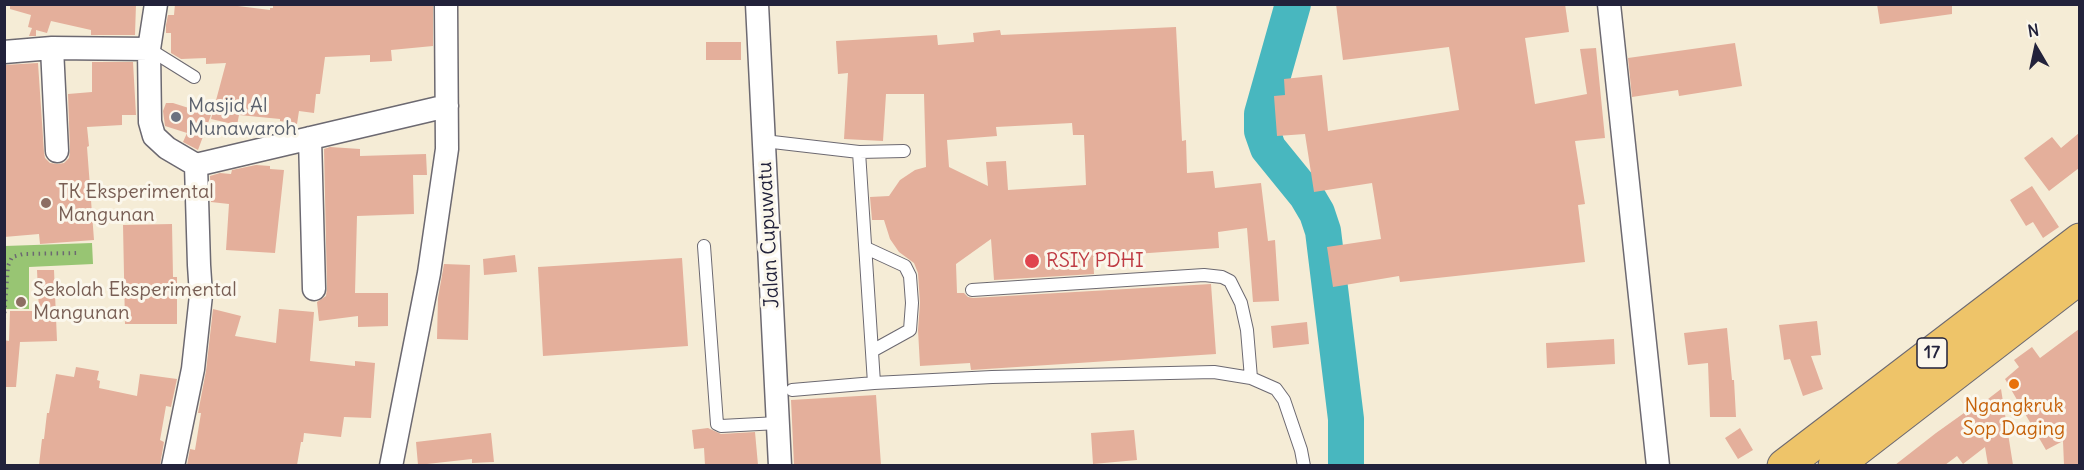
<!DOCTYPE html>
<html>
<head>
<meta charset="utf-8">
<style>
  body { margin:0 }
  #map { position:relative; width:2084px; height:470px; overflow:hidden; background:#f5ecd6; font-family:Delius,sans-serif }
  canvas { display:block }
  .frame { position:absolute; inset:0; border:6px solid #22223b; pointer-events:none }
  .north { position:absolute; left:2006px; top:18px; width:60px; height:60px; -webkit-text-stroke:4px #fbf7ec; paint-order:stroke; rotate:351deg; font-size:16px; font-weight:700; line-height:24px; text-align:center; color:#22223b }
  .north::after { content:''; display:block; margin:auto; width:21px; height:27px; background:#22223b; clip-path:polygon(50% 0,100% 100%,50% 72%,0 100%) }
</style>
</head>
<body>
<div id="map">
<canvas width="2084" height="470"></canvas>
<div class="frame"></div>
<div class="north">N</div>
</div>
<script>
const g = document.querySelector('canvas').getContext('2d');
g.lineJoin = 'round';
function paint(path, color) {
  g.fillStyle = color;
  g.fill(path, 'evenodd');
}
function shape(rows) {
  const path = new Path2D();
  for (const r of rows) {
    path.moveTo(r[0], r[1]);
    for (let i = 2; i < r.length; i += 2) path.lineTo(r[i], r[i + 1]);
  }
  return path;
}
function strokePath(path, color, width, dash) {
  g.strokeStyle = color;
  g.lineWidth = width;
  g.lineCap = dash ? 'butt' : 'round';
  g.setLineDash(dash || []);
  g.stroke(path);
}
function label(font, color, halo, rows, align = 'center') {
  g.font = font + ' Delius,sans-serif';
  g.lineWidth = 6;
  g.setLineDash([]);
  g.textBaseline = 'middle';
  g.strokeStyle = halo;
  g.fillStyle = color;
  for (const [text, x, y, turn = 0] of rows) {
    g.save();
    g.translate(x, y);
    g.rotate((+turn || 0) * Math.PI / 180);
    g.textAlign = isNaN(turn) ? turn : align;
    if (halo) g.strokeText(text, 0, 0);
    g.fillText(text, 0, 0);
    g.restore();
  }
}
paint(shape([
  [92,243,93,264,29,267,29,309,5,309,5,246]
]), '#98c573');
strokePath(shape([
  [1293,4,1262,114,1262,131,1268,148,1307,196,1317,213,1323,231,1346,419,1346,466]
]), '#48b7bf', 36);
paint(shape([
  [10,4,136,4,135,35,91,35,91,30,51,21,47,33,36,30,36,36,29,36,32,28,28,27,31,15,10,9],
  [175,4,230,5,270,10,270,8,273,8,273,4,433,4,433,46,391,50,392,61,370,62,370,55,325,57,320,94,316,94,314,113,299,111,297,124,280,121,280,119,239,115,237,125,211,119,226,63,206,64,206,58,181,59,171,53,171,33,166,33,166,25,168,15,174,15],
  [1336,4,1565,4,1569,32,1525,38,1535,104,1587,94,1580,49,1596,48,1605,138,1575,141,1585,204,1578,205,1585,262,1400,282,1399,276,1333,287,1327,247,1381,239,1372,183,1314,192,1305,134,1277,136,1274,96,1285,95,1284,79,1322,75,1328,131,1459,110,1449,47,1343,60],
  [1877,4,1952,4,1952,14,1880,24],
  [1176,27,1182,141,1186,140,1187,173,1213,171,1215,188,1261,183,1268,241,1275,240,1279,301,1253,302,1247,228,1218,232,1219,248,1093,257,1094,274,994,280,991,239,956,264,957,293,964,293,968,297,973,298,1211,284,1216,354,971,370,970,363,920,366,918,330,920,303,918,273,914,263,899,252,890,239,884,220,872,220,870,197,889,196,900,180,915,170,926,167,924,94,886,94,883,141,844,139,848,73,838,74,836,41,937,35,938,45,974,42,973,33,1000,30,1001,35],
  [1072,123,1073,135,1084,135,1086,185,1008,190,1006,161,986,162,988,186,949,167,947,140,997,136,996,127],
  [706,42,741,42,741,60,706,60],
  [1735,43,1742,86,1679,96,1678,90,1632,97,1628,58],
  [92,62,133,62,136,115,122,115,122,125,87,127,89,146,87,147,94,240,40,244,39,234,4,237,4,65,38,63,44,152,45,158,50,163,58,164,64,163,69,158,70,151,68,94,92,92],
  [166,103,173,103,195,110,196,109,211,115,198,150,183,142,187,133,165,126,163,111],
  [2079,133,2079,168,2049,191,2024,158,2052,137,2061,148],
  [330,147,360,149,360,156,426,154,427,175,413,175,414,214,357,216,355,293,388,293,388,326,358,327,358,316,319,321,317,302,326,296,327,289,324,149],
  [256,165,270,166,270,169,284,170,275,253,226,250,229,204,211,202,210,176,220,173,231,174,232,170],
  [2032,186,2059,227,2043,238,2033,222,2026,226,2010,200],
  [172,224,173,277,177,277,177,324,125,324,123,225],
  [515,255,517,272,484,275,483,259],
  [682,258,688,346,543,356,538,267],
  [444,264,470,265,468,340,437,339,438,298],
  [37,270,54,270,57,341,20,342,16,387,4,387,4,340,9,341,10,311,39,311],
  [213,309,241,316,235,336,276,343,279,309,314,312,310,361,355,366,355,361,375,363,371,418,344,417,341,437,304,433,303,442,301,442,297,465,187,465,190,449,195,450,201,413,198,413,206,371],
  [1817,321,1821,355,1811,356,1823,389,1803,396,1790,359,1784,360,1779,325],
  [1307,322,1309,344,1273,348,1271,326],
  [1727,328,1732,380,1734,380,1736,417,1710,417,1708,363,1688,365,1684,333],
  [2079,329,2079,465,2064,465,2063,441,2046,450,2005,379,2019,367,2014,360,2032,347,2040,358],
  [1614,339,1615,364,1547,368,1546,343],
  [76,367,99,371,97,380,100,381,99,388,137,396,140,374,177,379,171,407,166,406,160,440,164,442,160,465,39,465,42,439,44,439,47,413,49,413,56,374,74,377],
  [2001,389,2013,465,1988,465,1985,447,1963,464,1957,456,1945,465,1895,465,1936,433,1964,413,1966,416],
  [876,395,881,465,794,465,791,400],
  [708,428,721,434,755,432,758,465,705,465,704,448,694,449,692,430],
  [1740,428,1753,450,1738,459,1725,438],
  [1134,430,1137,460,1093,464,1091,433],
  [491,433,494,462,472,463,472,459,418,465,416,442]
]), '#e4af9b');
const service = shape([
  [149,49,194,77],
  [764,141,859,152,904,151],
  [859,152,874,383],
  [704,246,717,424,721,426,778,423],
  [866,248,905,266,910,276,912,303,910,330,872,351],
  [972,290,1204,275,1222,277,1230,281,1241,303,1247,330,1251,378],
  [792,390,874,383,992,377,1214,372,1251,378,1276,389,1284,400,1301,450,1304,466]
]);
const minor = shape([
  [156,4,149,49,150,122,154,136,167,148,196,165,199,265,201,295,193,369,173,466],
  [757,4,780,466],
  [1609,4,1658,466],
  [52,48,57,151],
  [4,52,52,48,149,49],
  [310,138,314,289],
  [196,165,447,106],
  [391,466,429,273,447,149,446,4]
]);
const trunk = shape([
  [1784,466,2080,240],
  [1835,466,2080,277]
]);
strokePath(service, '#6c6971', 14);
strokePath(minor, '#6c6971', 25);
strokePath(trunk, '#6c6971', 35);
strokePath(shape([
  [4,319,8,266,12,257,23,254,79,253]
]), '#6c6971', 4, [1.5, 4.5]);
strokePath(service, '#fff', 12);
strokePath(minor, '#fff', 22);
strokePath(trunk, '#eec469', 33);
for (const [x, y, r, color] of [
  [176,117,6,"#6b7280"],
  [46,203,6,"#8d6e63"],
  [1032,261,8,"#e0444e"],
  [21,302,6,"#8d6e63"],
  [2014,384,6,"#e8710a"]
]) {
  const dot = new Path2D();
  dot.arc(x, y, r, 0, 2 * Math.PI);
  g.fillStyle = color;
  g.fill(dot);
  strokePath(dot, '#fbf7ec', 2);
}
for (const [x, y, w] of [
  [1932,353,30]
]) {
  const box = new Path2D();
  box.roundRect(x - w / 2, y - 15, w, 30, 4.5);
  g.fillStyle = '#fbf7ec';
  g.fill(box);
  strokePath(box, '#22223b', 1.5);
}
label('bold 18px', '#22223b', null, [
  ["17",1932,353]
]);
label('20px', '#5b616d', '#fbf7ec', [
  ["Masjid Al",188,106],
  ["Munawaroh",188,129]
], 'left');
label('20px', '#785e54', '#fbf7ec', [
  ["TK Eksperimental",58,192],
  ["Mangunan",58,215],
  ["Sekolah Eksperimental",33,290],
  ["Mangunan",33,313]
], 'left');
label('20px', '#22223b', '#fbf7ec', [
  ["Jalan Cupuwatu",769,235,-93]
]);
label('20px', '#be3a42', '#fbf7ec', [
  ["RSIY PDHI",1046,261]
], 'left');
label('20px', '#c56008', '#fbf7ec', [
  ["Ngangkruk",2014,406],
  ["Sop Daging",2014,429]
]);
</script>
</body>
</html>
